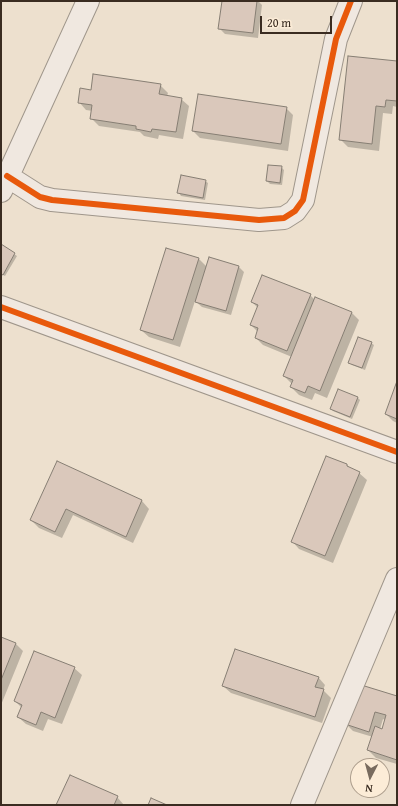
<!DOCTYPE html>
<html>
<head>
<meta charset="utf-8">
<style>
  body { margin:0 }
  #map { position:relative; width:398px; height:806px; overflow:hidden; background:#ede0ce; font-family:"Gentium Book Plus",serif }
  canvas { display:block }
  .frame { position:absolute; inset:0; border:2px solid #3a2c21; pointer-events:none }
  .north { position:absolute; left:350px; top:758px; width:40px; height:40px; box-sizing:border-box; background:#fcecd7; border:1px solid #ae9f8e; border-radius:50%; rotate:186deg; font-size:11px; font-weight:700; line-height:16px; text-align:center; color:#3a2c21 }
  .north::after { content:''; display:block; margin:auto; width:14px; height:18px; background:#796b5e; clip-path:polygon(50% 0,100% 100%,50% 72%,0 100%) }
  .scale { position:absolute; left:260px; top:16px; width:72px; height:18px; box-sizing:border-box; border:2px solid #3a2c21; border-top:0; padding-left:5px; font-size:12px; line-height:14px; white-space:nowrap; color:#3a2c21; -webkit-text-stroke:3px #fcecd7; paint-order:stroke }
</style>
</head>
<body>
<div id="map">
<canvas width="398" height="806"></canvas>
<div class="frame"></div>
<div class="north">N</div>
<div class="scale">20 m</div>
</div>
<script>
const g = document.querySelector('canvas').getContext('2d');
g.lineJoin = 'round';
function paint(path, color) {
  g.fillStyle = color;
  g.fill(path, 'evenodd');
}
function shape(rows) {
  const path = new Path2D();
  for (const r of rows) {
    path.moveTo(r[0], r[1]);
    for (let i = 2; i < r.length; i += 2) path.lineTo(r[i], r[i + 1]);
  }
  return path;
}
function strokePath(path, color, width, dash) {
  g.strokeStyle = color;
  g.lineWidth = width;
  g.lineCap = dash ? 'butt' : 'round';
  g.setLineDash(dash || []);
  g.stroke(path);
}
paint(shape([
  [223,1,258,1,262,5,258,38,225,34,219,28],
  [397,62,397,107,393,106,392,114,383,113,379,151,348,147,341,140],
  [160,85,168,93,167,96,181,99,189,106,183,139,159,135,158,139,144,136,140,132,99,126,91,118,93,111,86,110,79,102,92,91],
  [286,108,293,115,288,151,200,138,193,131],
  [281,167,284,170,282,185,270,184,267,181],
  [205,181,208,183,205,200,181,196,179,193],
  [1,245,17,256,5,276,1,274],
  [167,249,199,259,207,267,238,266,244,272,231,315,202,307,195,301,180,347,149,337,141,330],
  [310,295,315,300,352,313,359,320,327,398,315,393,312,400,299,395,291,387,292,384,284,376,292,357,263,345,256,338,258,332,251,325,258,308,252,302],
  [371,343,374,345,365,370,352,365,349,362],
  [397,384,397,423,393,421,386,414],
  [339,390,358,398,360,400,352,419,333,411,331,409],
  [58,463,142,501,149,509,133,543,73,515,62,538,39,528,31,520],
  [347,465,351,469,359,473,367,480,333,563,299,549,292,541],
  [1,638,16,644,23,651,1,705],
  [74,668,82,675,62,724,48,719,43,731,26,724,18,717,22,708,15,701],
  [318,677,325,685,323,690,331,698,322,723,231,693,223,686],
  [397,697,397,764,376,758,368,750,373,737,353,731,346,724],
  [383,719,385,720,383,730,380,729],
  [117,797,124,805,57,805]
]), '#0003');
const building = shape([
  [222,1,257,1,253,33,218,29,222,1],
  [348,56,397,61,397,101,386,100,385,107,376,106,372,144,339,140,348,56],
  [93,74,161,84,159,94,182,98,176,132,152,129,151,132,136,129,136,126,90,119,92,105,78,103,80,88,91,90,93,74],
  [198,94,287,107,281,144,192,131,198,94],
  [268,165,282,166,280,183,266,181,268,165],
  [181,175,206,180,203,198,177,193,181,175],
  [1,244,15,253,3,275,1,274,1,244],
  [166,248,199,258,173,340,140,330,166,248],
  [209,257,239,266,226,311,195,302,209,257],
  [262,275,311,294,287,351,255,338,258,328,250,325,258,305,251,302,262,275],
  [315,297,352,312,320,391,308,386,305,393,290,387,293,380,283,376,315,297],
  [358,337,372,342,362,368,348,363,358,337],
  [397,381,397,419,385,414,397,381],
  [338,389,358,397,350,417,330,409,338,389],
  [326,456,347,464,347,466,360,472,325,556,291,542,326,456],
  [57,461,142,500,126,537,66,509,55,532,30,520,57,461],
  [1,637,16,643,1,680,1,637],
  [235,649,319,677,315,687,324,689,315,717,222,686,235,649],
  [34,651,75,667,55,718,41,712,36,725,17,717,22,705,14,701,34,651],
  [358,684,397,696,397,760,367,750,375,726,382,729,386,715,375,712,369,732,345,724,358,684],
  [70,775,118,796,114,805,56,805,70,775],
  [151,798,167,805,148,805,151,798]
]);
paint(building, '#dac8bb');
strokePath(building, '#867e73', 1);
const minor = shape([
  [7,176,40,197,52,200,259,220,284,218,295,211,303,200,336,39,351,1],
  [1,191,88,1],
  [1,307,397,452],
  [302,805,397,579]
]);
strokePath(minor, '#9f968b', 24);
strokePath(minor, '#f0e8e0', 22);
strokePath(shape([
  [7,176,40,197,52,200,259,220,284,218,295,211,303,200,336,39,351,1],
  [1,307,397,452]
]), '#e8590c', 6);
</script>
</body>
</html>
